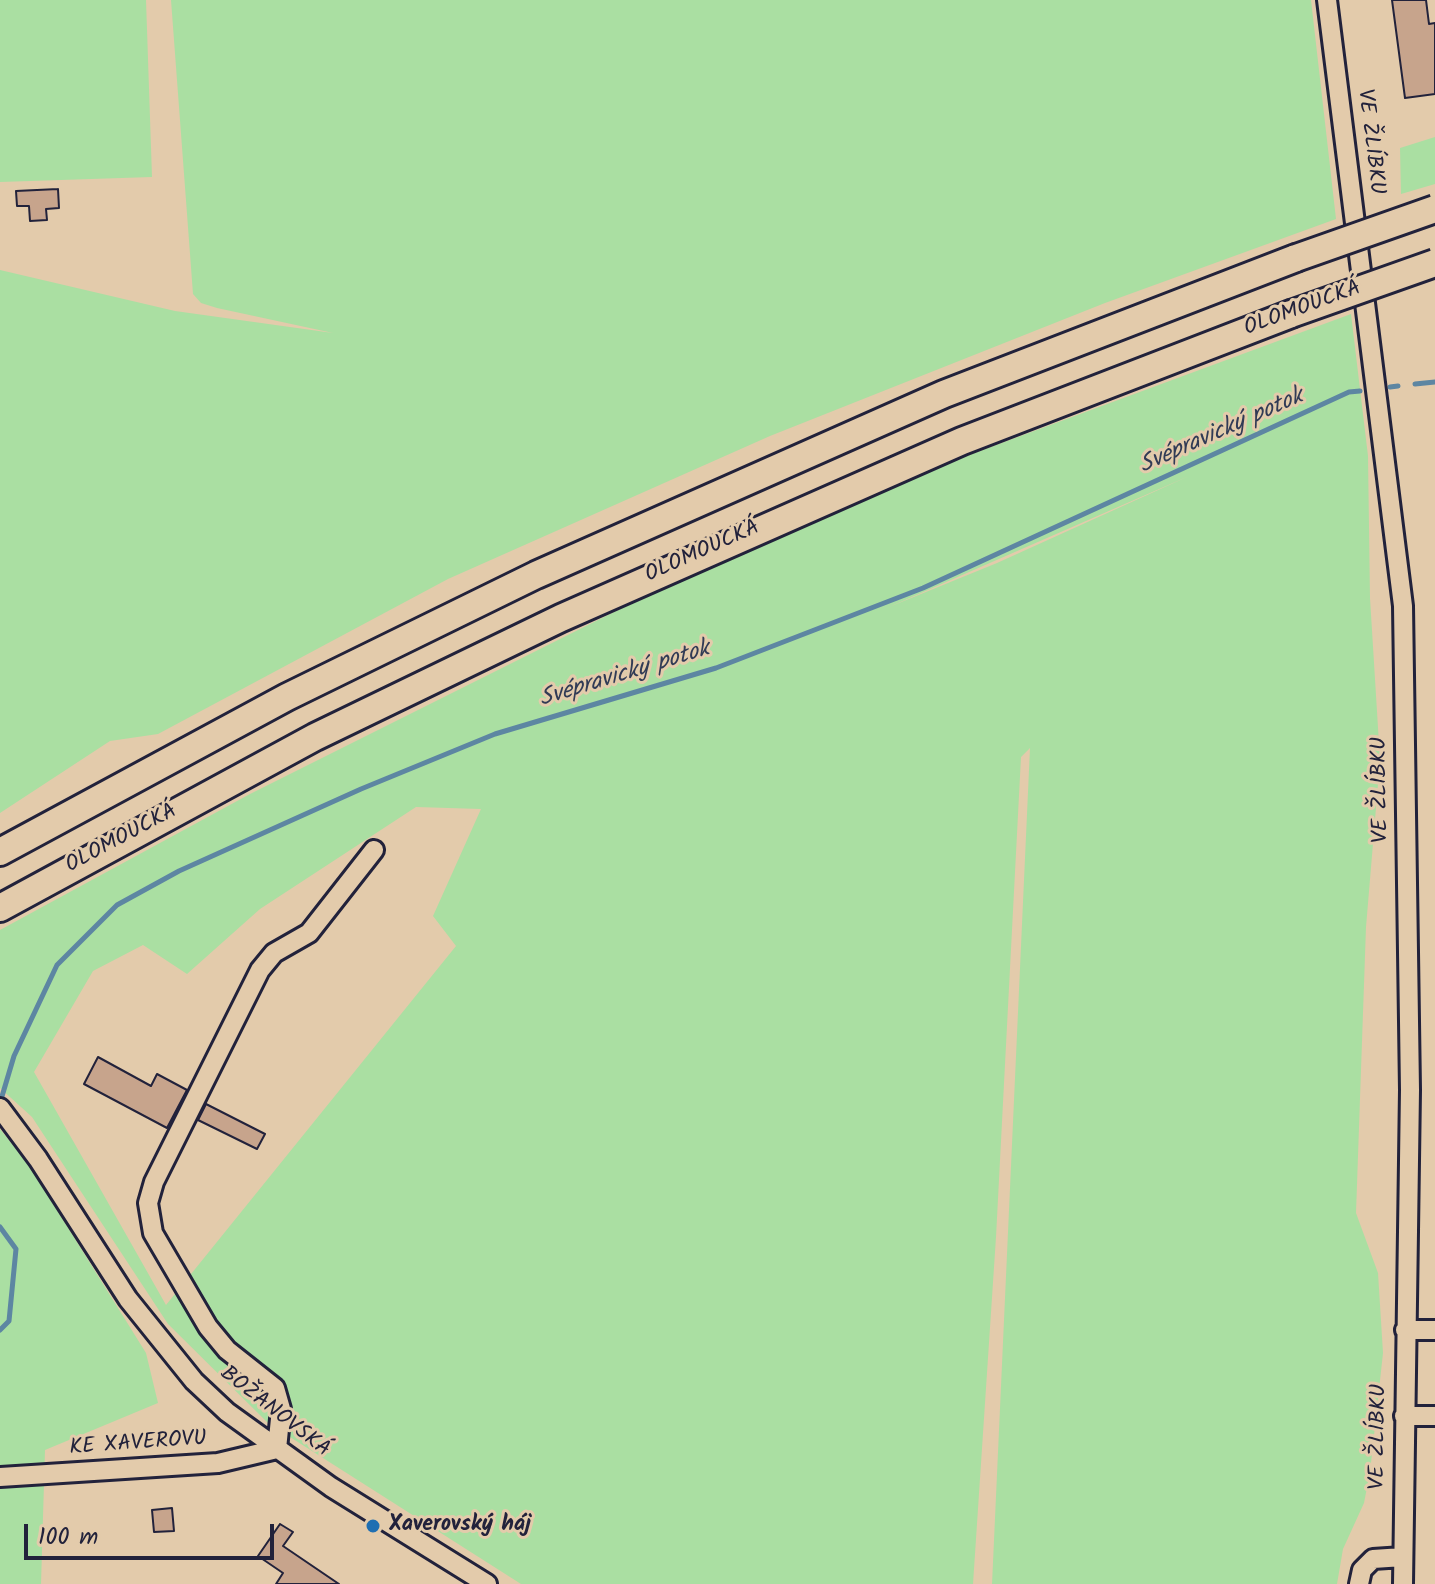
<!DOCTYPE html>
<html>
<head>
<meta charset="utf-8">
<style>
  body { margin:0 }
  #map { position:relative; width:1435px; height:1584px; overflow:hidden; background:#e3cbab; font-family:Kalam,sans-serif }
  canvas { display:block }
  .scale { position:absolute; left:24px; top:1524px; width:250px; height:36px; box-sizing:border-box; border:4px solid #22223b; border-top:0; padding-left:10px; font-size:24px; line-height:28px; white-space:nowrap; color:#22223b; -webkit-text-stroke:6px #e3cbab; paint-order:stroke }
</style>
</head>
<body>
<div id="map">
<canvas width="1435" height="1584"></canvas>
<div class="scale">100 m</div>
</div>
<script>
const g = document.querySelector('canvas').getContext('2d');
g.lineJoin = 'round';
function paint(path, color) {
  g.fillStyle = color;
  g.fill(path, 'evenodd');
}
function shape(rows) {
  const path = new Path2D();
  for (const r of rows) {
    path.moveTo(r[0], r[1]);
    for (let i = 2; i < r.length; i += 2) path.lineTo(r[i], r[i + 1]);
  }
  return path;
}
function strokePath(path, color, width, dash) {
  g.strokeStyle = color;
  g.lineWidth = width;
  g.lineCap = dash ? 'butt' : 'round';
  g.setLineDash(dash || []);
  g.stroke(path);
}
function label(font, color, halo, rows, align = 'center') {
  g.font = font + ' Kalam,sans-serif';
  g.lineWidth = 6;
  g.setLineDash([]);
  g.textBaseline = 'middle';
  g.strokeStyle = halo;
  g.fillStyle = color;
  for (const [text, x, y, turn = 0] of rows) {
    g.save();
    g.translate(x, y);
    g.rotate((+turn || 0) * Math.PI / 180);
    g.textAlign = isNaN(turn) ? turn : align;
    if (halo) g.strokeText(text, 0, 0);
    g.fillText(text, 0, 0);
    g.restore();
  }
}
paint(shape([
  [0,0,146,0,152,177,0,182],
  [171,0,1311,0,1336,219,1105,303,770,436,448,579,158,734,110,741,0,813,0,270,175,311,333,333,217,308,201,303,193,294],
  [1435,137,1435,184,1401,194,1400,148],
  [1351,314,1368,456,1370,598,1380,760,1366,927,1356,1213,1378,1273,1383,1353,1370,1472,1364,1503,1343,1549,1337,1584,992,1584,1030,748,1021,757,996,1237,973,1584,521,1584,268,1423,168,1324,32,1117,0,1088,0,930,250,794,638,600,942,465],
  [1189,476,997,563,889,607],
  [416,807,481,809,433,916,456,946,166,1305,34,1072,93,971,143,945,187,974,260,909],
  [0,1129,29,1165,146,1353,158,1403,45,1450,41,1584,0,1584]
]), '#aadfa2');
strokePath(shape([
  [1415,384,1435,382],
  [1390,387,1398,386],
  [0,1103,14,1056,57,965,117,905,179,871,361,789,495,734,716,668,923,588,1349,392,1360,391],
  [0,1227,16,1249,9,1321,0,1330]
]), '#5d86a2', 5);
const building = shape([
  [1392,0,1426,0,1429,24,1435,23,1435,94,1405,98,1392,0],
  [58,189,59,208,46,209,47,220,30,221,29,206,17,206,16,191,58,189],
  [98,1057,151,1086,157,1074,187,1090,167,1128,84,1084,98,1057],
  [206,1104,265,1134,257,1149,198,1120,206,1104],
  [172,1508,174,1531,154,1532,152,1510,172,1508],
  [280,1524,293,1532,283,1546,339,1584,276,1584,283,1573,258,1556,280,1524]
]);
paint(building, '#c7a48c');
strokePath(building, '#22223b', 2);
const minor = shape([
  [1327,0,1403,606,1410,1090,1403,1584],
  [0,1108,38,1159,128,1299,194,1381,227,1412,331,1487,487,1584],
  [1405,1330,1435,1330],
  [1404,1416,1435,1416],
  [277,1449,281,1409,275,1388,227,1350,208,1327,153,1233,148,1203,154,1182,260,970,274,953,309,933,374,850],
  [0,1477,218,1463,277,1449],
  [1359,1584,1362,1570,1373,1559,1403,1557]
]);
const highway = shape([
  [0,852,287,697,536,575,944,394,1296,258],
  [0,908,315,737,561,618,962,441,1291,314]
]);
strokePath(minor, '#22223b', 24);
strokePath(highway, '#22223b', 32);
strokePath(minor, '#e3cbab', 18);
strokePath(highway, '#e3cbab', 26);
const highwayBridge = shape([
  [1296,258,1435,209],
  [1291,314,1435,263]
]);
strokePath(highwayBridge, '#22223b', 32, []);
strokePath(highwayBridge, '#e3cbab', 26);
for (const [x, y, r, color] of [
  [373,1526,8,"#1f6fb2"]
]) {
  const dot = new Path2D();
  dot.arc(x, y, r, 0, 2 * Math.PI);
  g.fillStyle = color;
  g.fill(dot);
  strokePath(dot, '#e3cbab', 3);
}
label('22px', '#22223b', '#e3cbab', [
  ["VE ŽLÍBKU",1369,142,83],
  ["OLOMOUCKÁ",1303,310,-20],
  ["OLOMOUCKÁ",703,553,-24],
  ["VE ŽLÍBKU",1382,790,-91],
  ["OLOMOUCKÁ",122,840,-28],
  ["BOŽANOVSKÁ",274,1413,38],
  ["VE ŽLÍBKU",1380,1437,-89],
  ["KE XAVEROVU",138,1445,-4]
]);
label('bold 22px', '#22223b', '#e3cbab', [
  ["Xaverovský háj",389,1526]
], 'left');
label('italic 24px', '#313b55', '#e3cbab', [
  ["Svépravický potok",1222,433,-24],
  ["Svépravický potok",625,676,-17]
]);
</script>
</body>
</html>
